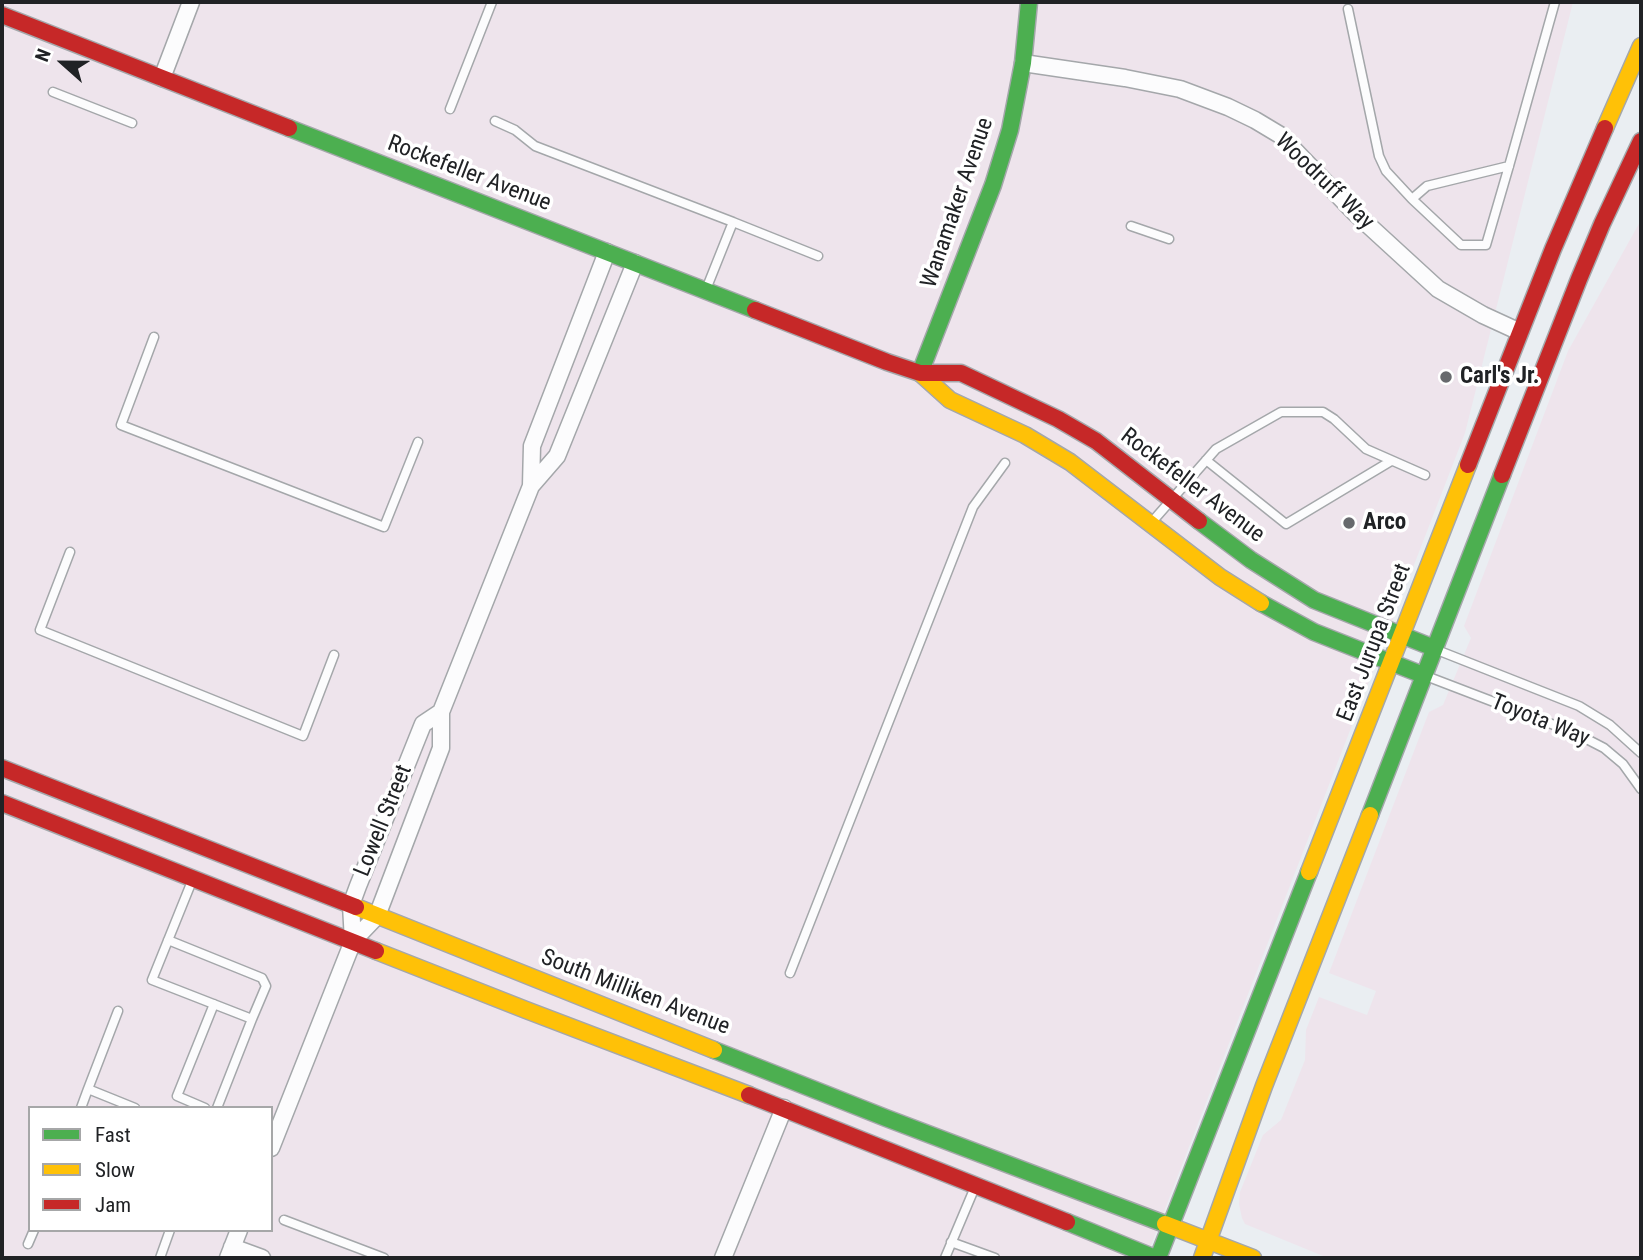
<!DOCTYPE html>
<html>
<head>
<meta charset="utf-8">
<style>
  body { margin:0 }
  #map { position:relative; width:1643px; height:1260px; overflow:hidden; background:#eaeef2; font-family:"Roboto Condensed",sans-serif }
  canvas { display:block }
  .frame { position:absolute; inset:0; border:4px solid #202225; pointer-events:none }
  .legend { position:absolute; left:28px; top:1106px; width:245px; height:126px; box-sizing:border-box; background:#fff; border:2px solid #a6a7a8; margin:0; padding:9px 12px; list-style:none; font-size:21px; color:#202225 }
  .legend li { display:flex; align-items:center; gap:14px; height:35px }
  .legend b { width:35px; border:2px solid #a6a7a8 }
  .north { position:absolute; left:28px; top:28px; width:70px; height:70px; -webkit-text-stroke:5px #fff; paint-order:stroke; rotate:291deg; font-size:19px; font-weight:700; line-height:28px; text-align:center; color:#202225 }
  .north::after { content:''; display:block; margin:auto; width:24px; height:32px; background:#202225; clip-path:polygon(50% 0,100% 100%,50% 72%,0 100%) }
</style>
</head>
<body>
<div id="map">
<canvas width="1643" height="1260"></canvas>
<div class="frame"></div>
<ul class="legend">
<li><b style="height:9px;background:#4caf50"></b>Fast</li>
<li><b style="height:9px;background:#ffc107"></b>Slow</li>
<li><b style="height:9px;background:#c62828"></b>Jam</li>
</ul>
<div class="north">N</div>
</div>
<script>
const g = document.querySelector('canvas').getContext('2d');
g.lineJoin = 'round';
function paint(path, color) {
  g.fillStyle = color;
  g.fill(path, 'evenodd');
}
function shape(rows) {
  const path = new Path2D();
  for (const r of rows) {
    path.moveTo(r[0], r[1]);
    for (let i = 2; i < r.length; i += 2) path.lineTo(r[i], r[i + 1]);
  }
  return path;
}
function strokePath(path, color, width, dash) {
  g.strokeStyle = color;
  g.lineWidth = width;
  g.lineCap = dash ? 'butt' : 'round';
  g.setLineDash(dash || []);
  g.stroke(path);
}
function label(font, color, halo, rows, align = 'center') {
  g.font = font + ' "Roboto Condensed",sans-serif';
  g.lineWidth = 7;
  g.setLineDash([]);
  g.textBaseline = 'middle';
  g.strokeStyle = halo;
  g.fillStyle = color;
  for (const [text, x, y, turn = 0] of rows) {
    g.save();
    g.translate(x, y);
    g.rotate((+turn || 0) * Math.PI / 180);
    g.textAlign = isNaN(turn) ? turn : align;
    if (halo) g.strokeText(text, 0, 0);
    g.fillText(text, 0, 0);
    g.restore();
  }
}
paint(shape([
  [2,2,1573,2,1465,433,1146,1258,2,1258],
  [30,1108,271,1108,271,1230,30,1230],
  [1641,220,1641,1258,1328,1258,1245,1224,1242,1218,1239,1204,1240,1192,1263,1135,1281,1120,1305,1060,1306,1030,1319,997,1367,1015,1376,991,1329,973,1429,712,1443,705,1471,638,1464,626,1568,351]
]), '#eee4ec');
const lane = shape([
  [1348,9,1379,156,1386,171,1412,199],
  [53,92,132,123],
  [450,109,492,2],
  [495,121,515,130,535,146,733,222],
  [1509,166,1427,186,1412,199,1461,245,1486,245,1509,166,1555,2],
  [1131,226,1169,239],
  [707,287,733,222,818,256],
  [154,337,121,425,384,527,418,442],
  [1206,460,1286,524,1391,461],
  [1151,523,1216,449,1281,412,1323,412,1334,419,1366,449,1425,475],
  [70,552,40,630,303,736,334,655],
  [1437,650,1579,706,1610,725,1641,753],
  [1426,676,1575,733,1604,748,1623,764,1641,789],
  [192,881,152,980,252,1019,217,1108],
  [168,940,262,978,266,986,252,1019],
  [790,973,973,507,1005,463],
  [88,1089,118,1011],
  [81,1108,88,1089,135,1108],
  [205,1108,177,1096,214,1004],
  [284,1220,384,1258],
  [951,1242,995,1258],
  [28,1244,34,1230],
  [160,1258,170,1230],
  [945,1258,975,1187]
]);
const street = shape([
  [1023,63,1125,78,1180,89,1228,107,1255,120,1280,135,1354,212,1438,289,1483,315,1520,332],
  [162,78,191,2],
  [531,486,532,446,607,252],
  [353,941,351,905,358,886,423,724,441,712],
  [271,1148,353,941,377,916,441,748,441,712,531,486,557,456,635,263],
  [232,1247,262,1258],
  [228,1258,239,1230],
  [723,1258,784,1108]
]);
const fast = shape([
  [289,128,755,310],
  [920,373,993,185,1010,130,1023,63,1029,2],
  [1199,521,1251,560,1314,600,1434,648],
  [1261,603,1314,632,1423,675],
  [1370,815,1502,475],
  [714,1050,886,1118,1165,1224],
  [1067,1222,1155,1258],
  [1158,1258,1309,872]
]);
const slow = shape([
  [1605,128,1641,46],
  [920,373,950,400,1025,435,1070,462,1220,577,1261,603],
  [1309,872,1468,465],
  [356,907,714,1050],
  [376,951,526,1010,749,1095],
  [1165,1224,1253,1258],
  [1202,1258,1264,1086,1370,815]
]);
const jam = shape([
  [2,15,289,128],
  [755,310,887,362,920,373,961,373,1058,419,1096,441,1199,521],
  [1468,465,1553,249,1605,128],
  [1502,475,1579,279,1602,224,1641,141],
  [2,768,356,907],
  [2,803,376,951],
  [749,1095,1067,1222]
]);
strokePath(lane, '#a4a7aa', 11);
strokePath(street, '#a4a7aa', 19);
strokePath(fast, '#a4a7aa', 19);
strokePath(slow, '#a4a7aa', 19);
strokePath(jam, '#a4a7aa', 19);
strokePath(lane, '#fcfcfd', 8);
strokePath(street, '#fcfcfd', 16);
strokePath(fast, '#4caf50', 16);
strokePath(slow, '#ffc107', 16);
strokePath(jam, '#c62828', 16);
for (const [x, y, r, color] of [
  [1446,377,7,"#67696d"],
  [1349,523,7,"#67696d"]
]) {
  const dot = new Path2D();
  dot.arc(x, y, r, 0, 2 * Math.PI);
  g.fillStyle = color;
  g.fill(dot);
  strokePath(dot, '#fff', 2.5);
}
label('23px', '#202225', '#fff', [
  ["Rockefeller Avenue",469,174,21],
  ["Woodruff Way",1324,182,44],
  ["Wanamaker Avenue",958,203,-71],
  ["Rockefeller Avenue",1192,486,37],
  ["East Jurupa Street",1375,643,-69],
  ["Toyota Way",1540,721,22],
  ["Lowell Street",384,821,-68],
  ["South Milliken Avenue",635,993,21]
]);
label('bold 23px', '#202225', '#fff', [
  ["Carl's Jr.",1460,377],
  ["Arco",1363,523]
], 'left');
</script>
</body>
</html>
